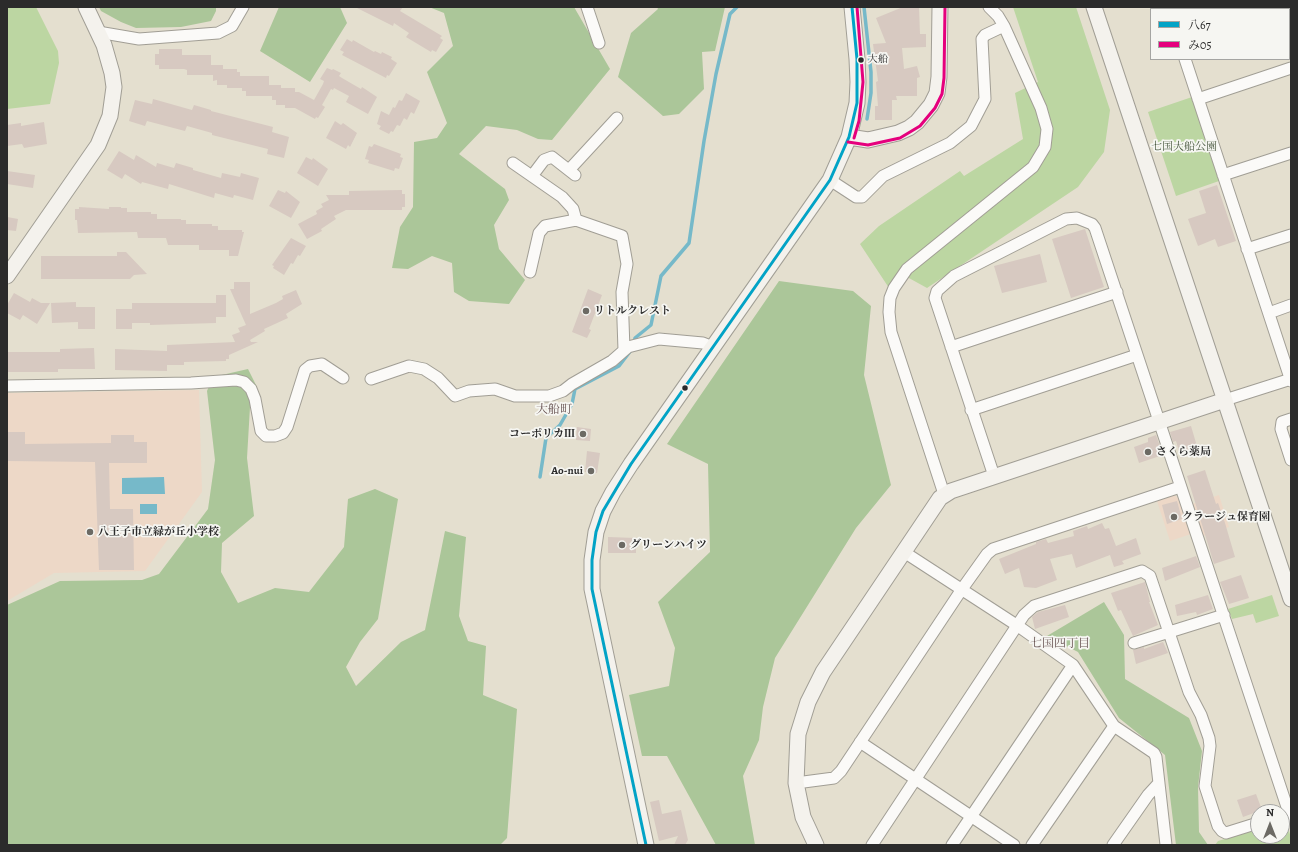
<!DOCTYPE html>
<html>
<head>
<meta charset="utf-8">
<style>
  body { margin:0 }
  #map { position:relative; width:1298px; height:852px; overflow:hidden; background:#e4dfcf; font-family:Alegreya,"Noto Serif JP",serif }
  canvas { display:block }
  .frame { position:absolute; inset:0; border:8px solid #2b2b2b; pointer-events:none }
  .legend { position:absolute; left:1150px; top:8px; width:140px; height:52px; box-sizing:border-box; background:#f6f6f2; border:1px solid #a5a5a2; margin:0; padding:5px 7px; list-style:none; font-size:12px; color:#2b2b2b }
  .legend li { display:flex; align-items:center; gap:8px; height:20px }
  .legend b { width:20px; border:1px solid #a5a5a2 }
  .north { position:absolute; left:1250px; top:804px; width:40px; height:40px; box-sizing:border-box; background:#f6f6f2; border:1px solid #a5a5a2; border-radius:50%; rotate:0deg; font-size:11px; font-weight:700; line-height:16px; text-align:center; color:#2b2b2b }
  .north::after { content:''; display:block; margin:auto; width:14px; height:18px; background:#6c6a64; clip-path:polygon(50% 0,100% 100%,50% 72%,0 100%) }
</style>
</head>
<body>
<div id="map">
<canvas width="1298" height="852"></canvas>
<div class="frame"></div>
<ul class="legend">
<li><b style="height:5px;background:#02a3c6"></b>八67</li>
<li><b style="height:5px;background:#e5007d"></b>み05</li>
</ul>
<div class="north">N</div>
</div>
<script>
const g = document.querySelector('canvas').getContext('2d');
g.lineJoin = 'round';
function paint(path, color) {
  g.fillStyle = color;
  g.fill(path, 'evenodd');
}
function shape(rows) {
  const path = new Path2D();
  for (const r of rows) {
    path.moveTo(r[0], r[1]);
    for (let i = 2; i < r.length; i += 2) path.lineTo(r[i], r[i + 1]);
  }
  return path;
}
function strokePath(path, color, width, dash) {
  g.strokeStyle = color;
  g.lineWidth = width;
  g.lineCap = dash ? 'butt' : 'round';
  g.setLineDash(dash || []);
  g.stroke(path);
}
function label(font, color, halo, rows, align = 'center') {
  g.font = font + ' Alegreya,"Noto Serif JP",serif';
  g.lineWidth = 3.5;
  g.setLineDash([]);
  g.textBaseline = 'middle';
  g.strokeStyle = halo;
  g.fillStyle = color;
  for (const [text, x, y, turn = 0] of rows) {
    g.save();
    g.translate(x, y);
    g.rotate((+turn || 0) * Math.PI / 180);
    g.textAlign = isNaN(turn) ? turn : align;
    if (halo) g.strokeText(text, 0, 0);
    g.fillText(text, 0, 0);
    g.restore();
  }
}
paint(shape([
  [199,390,202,492,145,571,54,573,7,601,7,393],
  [1174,495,1180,499,1191,534,1170,541,1157,501],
  [1219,495,1229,527,1203,536,1192,504]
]), '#edd8c7');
paint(shape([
  [7,7,36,7,58,51,59,63,50,104,7,109],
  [1013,7,1076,7,1110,110,1104,152,1078,187,927,288,898,272,889,288,860,244,879,226,960,171,964,176,1023,139,1015,93,1038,82],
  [1192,97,1219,181,1176,196,1148,112],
  [1272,595,1279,616,1256,623,1253,614,1232,619,1228,609],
  [1282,822,1287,824,1291,838,1291,845,1215,845,1218,841,1258,829,1258,836,1282,836]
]), '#bcd6a2');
paint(shape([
  [99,7,216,7,216,11,211,21,181,27,136,28,121,22,101,11],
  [279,7,340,7,347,23,310,82,260,51],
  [429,7,574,7,610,69,552,140,538,139,517,130,486,126,459,154,505,189,509,200,494,225,499,249,525,280,509,304,469,301,454,292,452,263,432,256,408,269,392,268,400,227,413,207,414,142,437,138,447,123,427,72,453,46,444,13],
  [657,7,725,7,715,51,702,52,704,89,679,114,663,116,618,77,631,33,658,9],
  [779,281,853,291,871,306,864,375,891,485,856,528,775,658,763,707,759,740,743,776,755,845,716,845,667,756,642,756,629,695,669,686,675,648,658,602,710,552,708,464,667,444],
  [248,369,257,387,250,407,247,458,254,516,222,543,221,572,238,603,275,588,309,592,344,547,348,499,375,489,398,499,378,619,360,642,346,667,356,686,401,642,425,630,445,531,466,537,459,616,468,641,486,646,483,695,517,709,507,838,500,845,7,845,7,605,60,581,142,580,159,574,208,509,215,460,207,391,213,377],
  [1104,602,1124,635,1125,679,1189,718,1202,751,1198,787,1199,832,1208,845,1176,845,1165,755,1119,718,1078,652,1047,636]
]), '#abc699');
paint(shape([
  [164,477,165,494,122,494,122,478],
  [140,504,157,504,157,514,140,514]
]), '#76b9c9');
strokePath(shape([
  [864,7,871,72,871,93,867,119],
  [634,343,635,338,651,325,661,276,689,243,704,141,716,74,730,14,737,7],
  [540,477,546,438,560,425,572,404,575,389,619,366,632,349]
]), '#76b9c9', 3.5);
paint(shape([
  [355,7,403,7,400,11,442,36,440,38,443,40,436,52,432,50,431,52,406,37,409,33,394,23,393,26],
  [903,7,919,7,920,34,926,34,926,47,902,48,904,69,917,66,920,77,917,78,917,96,896,96,897,100,892,100,892,120,875,120,875,106,878,106,876,82,878,81,873,44,886,43,876,18],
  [347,39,352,42,353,40,374,52,375,51,381,54,382,52,392,57,391,59,397,63,389,76,387,75,386,78,342,55,344,52,340,50],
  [159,49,182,49,182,55,211,55,211,65,223,65,223,69,237,69,237,72,240,72,240,76,269,76,269,85,281,85,281,88,295,88,295,92,299,92,314,100,323,84,324,81,320,79,327,68,332,70,333,69,341,73,339,76,342,78,361,89,362,87,377,97,368,114,346,102,349,96,334,88,333,90,331,89,322,105,325,107,318,118,316,117,315,119,295,108,285,108,285,105,276,105,276,100,272,100,272,96,246,96,246,91,242,91,242,88,227,88,227,85,217,85,217,80,213,81,213,75,187,75,187,70,184,69,159,69,159,65,155,65,155,54,159,54],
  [406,93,420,101,414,114,411,112,407,120,404,118,400,126,397,125,393,132,391,131,389,134,379,129,381,126,377,124,381,111,389,115,393,107,395,108,399,100,402,101],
  [153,99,192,110,194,105,211,110,211,111,273,127,272,132,289,137,284,158,267,154,268,149,212,135,212,133,187,126,185,131,147,121,145,126,129,121,135,100,152,104],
  [335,121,341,125,343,123,357,133,350,147,348,145,346,149,326,138],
  [44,122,47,144,24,148,22,144,7,146,7,125,21,123,21,126],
  [374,144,401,154,400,157,403,158,399,169,395,168,394,171,368,163,369,160,365,159,369,146,372,147],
  [119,151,134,160,136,155,156,167,157,163,174,168,176,163,193,168,193,170,221,178,222,173,240,177,241,173,259,178,253,200,234,195,233,198,215,193,214,198,169,184,168,189,142,182,141,184,125,174,122,179,107,170],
  [306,157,312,160,313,158,328,169,318,186,297,173],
  [7,171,35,175,33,188,7,184],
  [1217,185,1236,241,1218,247,1215,239,1198,246,1188,219,1206,213,1199,191],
  [278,190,285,193,286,191,300,202,291,218,269,206],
  [402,190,402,194,405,194,405,207,402,207,402,210,346,210,334,216,336,219,321,229,322,231,307,239,298,224,317,214,316,211,323,207,321,204,329,200,326,195,349,195,349,191],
  [79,207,109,209,109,207,121,207,121,208,127,208,127,212,151,212,151,214,157,214,157,219,181,219,181,220,186,220,186,224,212,224,212,226,218,226,218,230,242,230,242,232,244,232,238,256,229,256,229,250,199,250,199,245,168,245,166,238,138,238,137,232,78,233,77,220,75,220,75,209,79,209],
  [7,217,18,219,16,231,7,230],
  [1085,229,1104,287,1071,298,1052,239],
  [291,238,306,246,300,256,298,255,293,264,291,263,284,275,273,268,274,266,272,265],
  [117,252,126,252,147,274,134,275,130,279,41,279,41,256,117,256],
  [1040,254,1047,282,1002,293,994,266],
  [234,282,250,282,250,314,276,303,283,299,282,296,296,290,302,304,286,314,288,318,264,329,265,331,250,340,251,342,258,342,229,355,229,359,226,359,226,361,184,362,184,365,167,365,167,371,115,370,115,349,167,351,167,345,235,342,232,335,240,332,238,328,246,325,230,289,234,289],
  [588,289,602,295,589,329,591,330,587,338,572,332],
  [14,293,30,302,32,298,41,303,50,303,37,324,23,315,20,320,7,313,7,305],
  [216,295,226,295,226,317,216,317,216,323,150,325,150,323,132,323,132,329,116,329,116,309,132,309,132,303,216,303],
  [76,302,76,307,95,307,95,329,78,329,78,322,52,323,51,303],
  [94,348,95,369,58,369,58,372,7,372,7,352,60,352,60,349],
  [1191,426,1199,453,1181,458,1176,441,1173,442,1170,432],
  [577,427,591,429,590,441,576,440],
  [7,432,25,432,25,444,111,443,111,435,134,435,134,442,147,442,147,463,109,463,110,509,133,509,134,570,99,570,95,462,7,461],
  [1156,435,1163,455,1139,463,1134,447,1148,442,1148,438],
  [587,451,600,453,597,473,585,472],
  [1205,470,1216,504,1218,503,1225,523,1235,557,1214,564,1187,476],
  [1177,501,1182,519,1167,524,1162,505],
  [1102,523,1105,529,1109,528,1116,546,1136,538,1141,554,1122,561,1124,564,1114,567,1110,555,1076,568,1072,554,1050,559,1057,580,1036,588,1024,587,1019,568,1005,574,999,559,1036,544,1036,542,1046,539,1048,543,1074,536,1073,531,1087,526,1088,529],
  [608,537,636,538,636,553,608,553],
  [1196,556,1200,567,1165,581,1162,568],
  [1241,575,1249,598,1229,604,1220,582],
  [1145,582,1150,602,1149,602,1158,625,1133,636,1121,610,1118,611,1111,593],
  [1208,595,1213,609,1197,615,1196,612,1177,616,1175,605],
  [1065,605,1069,617,1035,629,1032,617,1038,612],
  [1163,642,1168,653,1136,664,1133,650,1144,647,1144,649],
  [1256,794,1262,810,1243,817,1237,800],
  [659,800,662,814,681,810,688,840,685,845,674,845,678,836,659,841,650,802]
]), '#d7c9c1');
const street = shape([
  [587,7,599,43],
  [1168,7,1169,9],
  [1259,9,1265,7],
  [98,32,139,39,218,33,232,26,243,7],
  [1185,59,1291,381],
  [1198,99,1291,68],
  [513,163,562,197,573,209,576,220],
  [569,170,617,118],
  [1223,175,1291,153],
  [532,176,544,160,552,157,575,175],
  [830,180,856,197,862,197,883,176,950,143,971,126,985,99,982,39,985,35,1004,26],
  [1247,249,1291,235],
  [530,272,539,233,545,226,576,220,622,236,627,264,622,292,624,350],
  [1269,313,1291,305],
  [951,347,1117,292],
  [371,379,409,366,424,369,438,378,455,396,469,391,495,389,515,396,549,396,563,391,572,384,612,361,628,347,659,339,703,343,713,347],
  [7,386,191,383,236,380,244,382,251,389,255,399,261,431,266,436,275,436,283,433,287,427,305,370,310,366,322,364,343,378],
  [1225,400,1291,379],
  [971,410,1137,355],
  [1291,419,1282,422,1281,429,1291,460],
  [994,476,935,298,937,291,954,276,1066,219,1077,218,1092,224,1095,228,1291,819],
  [944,494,891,332,889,312,890,298,894,288,907,269,1033,167,1045,147,1047,129,1041,108,1004,26,998,16,989,7],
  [904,552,1018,626,1073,665,1114,726,1154,753,1156,757,1166,845],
  [1134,643,1224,615],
  [860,742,1014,845],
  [796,783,834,778,841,771,962,589,987,554,993,549,1180,487],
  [872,845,1024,615,1034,606,1142,571,1150,576,1189,692,1201,715,1209,738,1210,746,1205,786,1218,826,1222,831,1226,833,1258,823],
  [952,845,1073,665],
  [1032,845,1114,726],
  [1113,845,1148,795,1159,783]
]);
const secondary = shape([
  [1094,7,1291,599],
  [849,137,868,140,898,133,909,128,917,122,931,105,937,93,939,77,940,7],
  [7,276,98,145,110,116,114,87,112,73,104,45,86,7],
  [646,845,592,589,592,560,596,532,603,511,613,492,631,464,830,180,849,137,857,103,858,82,857,59,852,7],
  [816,845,803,817,796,783,798,734,808,702,823,672,940,498,951,491,1225,400]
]);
strokePath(street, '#a19e95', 13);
strokePath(secondary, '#a19e95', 17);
strokePath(street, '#fbfaf8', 11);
strokePath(secondary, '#f4f2ed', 15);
strokePath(shape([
  [646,845,592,589,592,560,596,532,603,511,631,464,830,180,849,137,857,103,857,59,852,7]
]), '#02a3c6', 3);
strokePath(shape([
  [854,138,859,121,863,82,857,7],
  [848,142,868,145,900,138,920,126,935,108,942,94,944,78,945,7]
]), '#e5007d', 3);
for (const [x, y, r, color] of [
  [861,60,3.5,"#2b2b2b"],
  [586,311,4,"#6c6a64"],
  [685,388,3.5,"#2b2b2b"],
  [583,434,4,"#6c6a64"],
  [1148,452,4,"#6c6a64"],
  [591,471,4,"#6c6a64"],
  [1174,517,4,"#6c6a64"],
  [90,532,4,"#6c6a64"],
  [622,545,4,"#6c6a64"]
]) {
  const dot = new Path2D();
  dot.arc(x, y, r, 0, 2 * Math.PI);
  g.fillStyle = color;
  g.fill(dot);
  strokePath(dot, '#f6f6f2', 1.5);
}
label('10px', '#2b2b2b', '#f6f6f2', [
  ["大船",868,60]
], 'left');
label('11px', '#4d5c44', '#f6f6f2', [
  ["七国大船公園",1184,147]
]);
label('bold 11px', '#2b2b2b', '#f6f6f2', [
  ["リトルクレスト",594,311],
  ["コーポリカⅢ",575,434,"right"],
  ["さくら薬局",1156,452],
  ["Ao-nui",583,471,"right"],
  ["クラージュ保育園",1182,517],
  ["八王子市立緑が丘小学校",98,532],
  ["グリーンハイツ",630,545]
], 'left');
label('12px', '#6a5655', '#f6f6f2', [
  ["大船町",554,410],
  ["七国四丁目",1060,644]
]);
</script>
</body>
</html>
